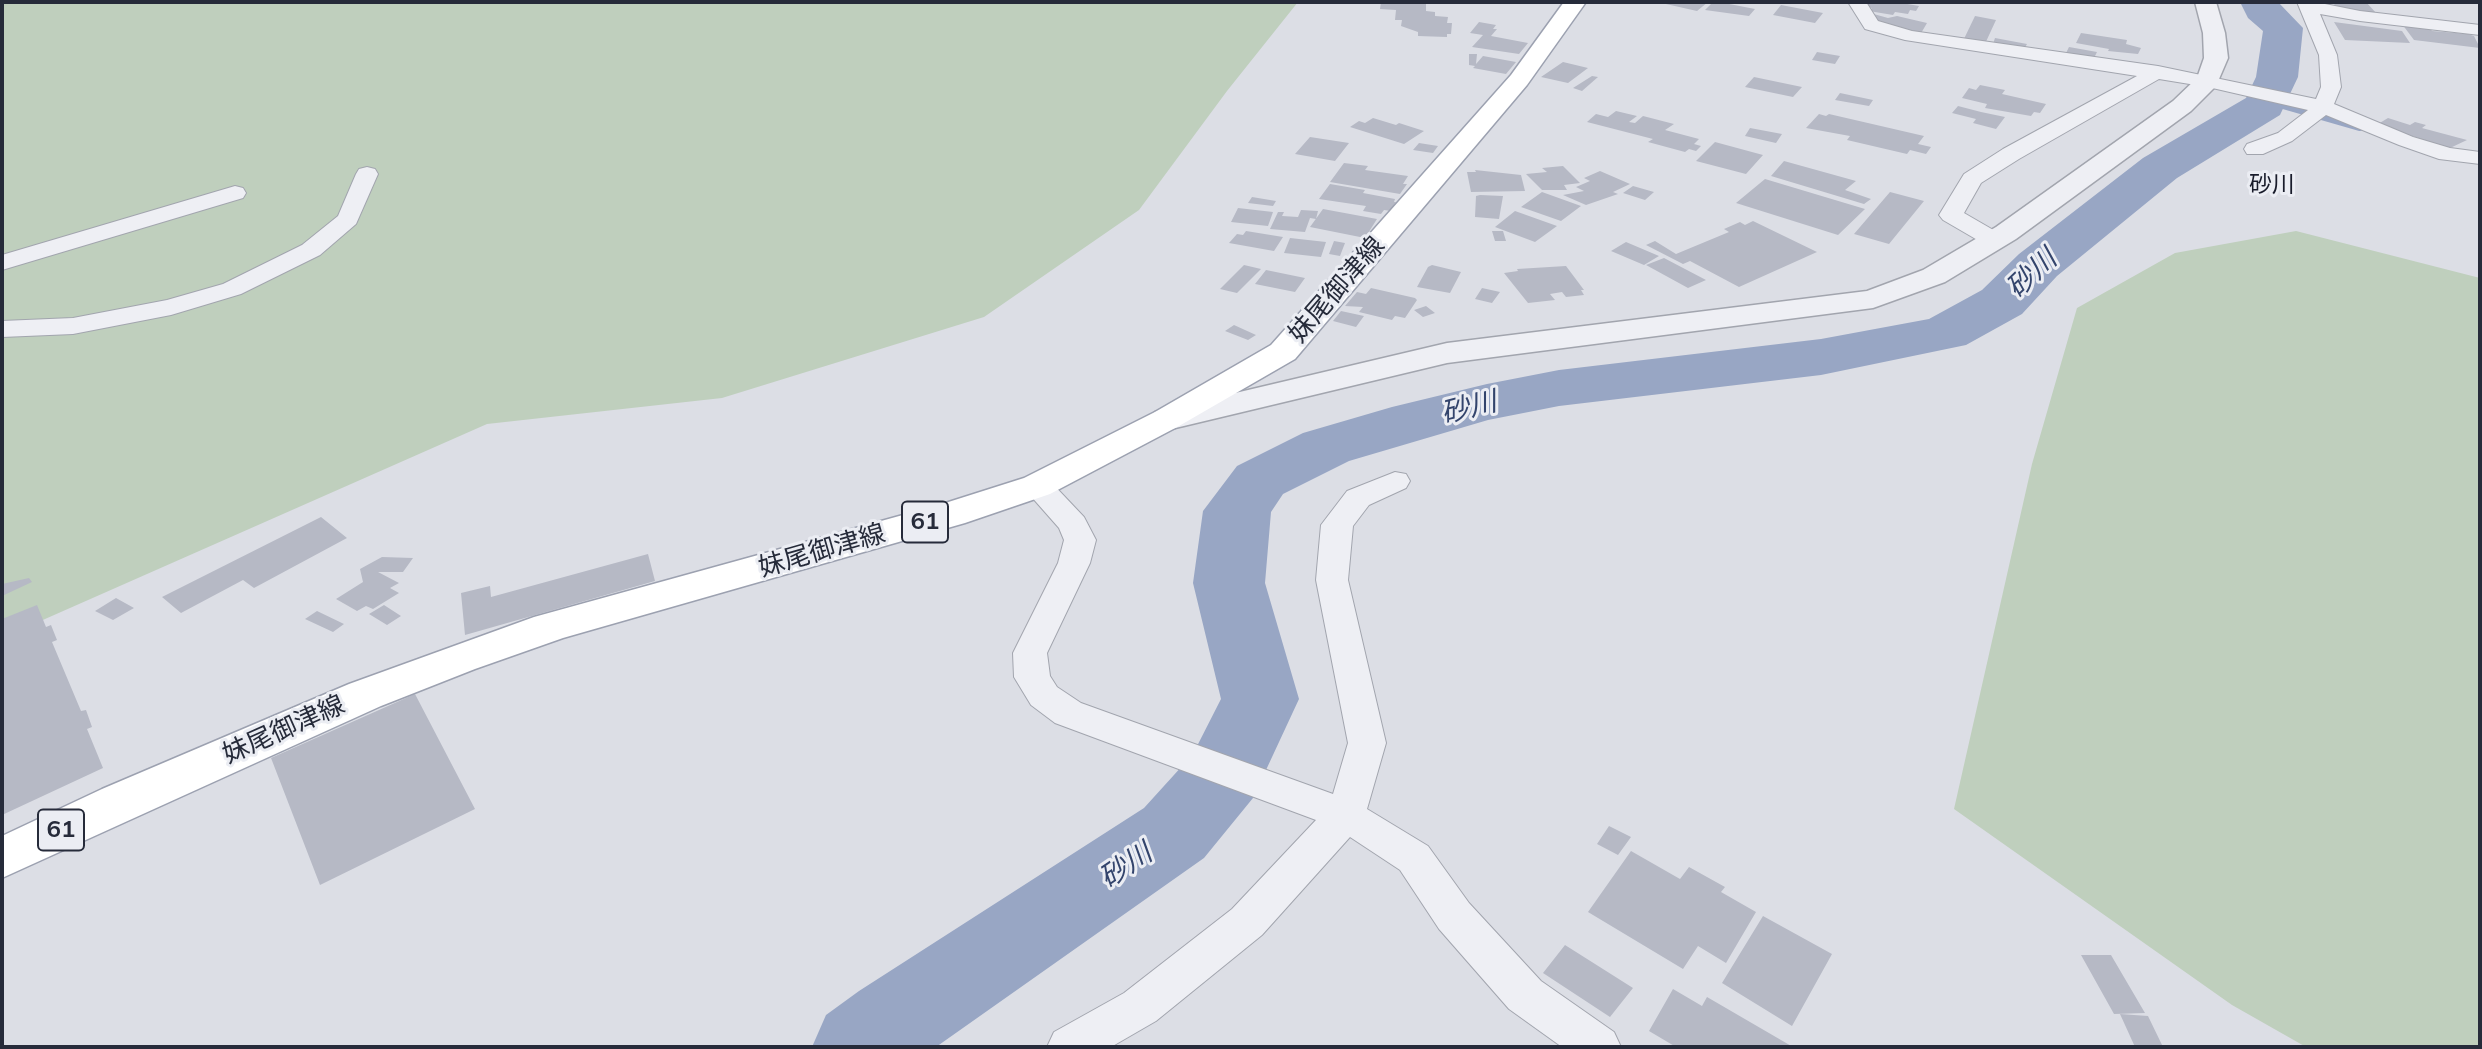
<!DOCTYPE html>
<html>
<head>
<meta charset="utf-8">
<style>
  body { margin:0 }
  #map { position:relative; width:2482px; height:1049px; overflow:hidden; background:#dcdee5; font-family:Mulish,sans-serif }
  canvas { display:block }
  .frame { position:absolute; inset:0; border:4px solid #262b3a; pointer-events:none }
</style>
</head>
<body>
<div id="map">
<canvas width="2482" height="1049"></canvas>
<div class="frame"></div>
</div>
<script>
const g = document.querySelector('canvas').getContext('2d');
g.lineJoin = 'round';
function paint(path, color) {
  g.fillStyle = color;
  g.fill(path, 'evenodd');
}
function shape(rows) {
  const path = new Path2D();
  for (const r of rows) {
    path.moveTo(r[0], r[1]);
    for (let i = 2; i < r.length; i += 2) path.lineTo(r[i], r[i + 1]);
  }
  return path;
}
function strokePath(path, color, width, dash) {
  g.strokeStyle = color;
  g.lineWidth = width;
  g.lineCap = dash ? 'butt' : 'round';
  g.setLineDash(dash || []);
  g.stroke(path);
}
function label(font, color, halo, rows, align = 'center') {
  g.font = font + ' Mulish,"Noto Sans JP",sans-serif';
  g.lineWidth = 6;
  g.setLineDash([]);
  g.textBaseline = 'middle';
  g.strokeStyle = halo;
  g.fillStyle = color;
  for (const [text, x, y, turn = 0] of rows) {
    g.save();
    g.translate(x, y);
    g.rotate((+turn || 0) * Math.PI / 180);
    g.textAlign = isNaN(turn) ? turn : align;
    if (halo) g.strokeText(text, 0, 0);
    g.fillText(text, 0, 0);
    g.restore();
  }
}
paint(shape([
  [2,2,1298,2,1227,91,1139,210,984,317,722,398,487,424,2,638],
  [2296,231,2480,278,2480,1047,2306,1047,2232,1005,1954,809,2032,464,2077,308,2175,253]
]), '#bfcfbd');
strokePath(shape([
  [2266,101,2360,128]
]), '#98a6c4', 6);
paint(shape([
  [2240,2,2278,2,2303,28,2298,77,2280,115,2177,178,2057,276,2022,314,1966,345,1821,375,1559,406,1488,420,1349,461,1283,494,1271,512,1265,583,1299,699,1253,798,1204,858,936,1047,812,1047,826,1015,859,991,1144,808,1193,754,1221,699,1193,583,1203,511,1237,466,1303,433,1392,407,1487,384,1559,370,1821,339,1929,319,1982,290,2019,254,2143,158,2246,98,2256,77,2263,31,2248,18,2240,2]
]), '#98a6c4');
paint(shape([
  [1381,2,1426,2,1426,11,1435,12,1435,16,1448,17,1447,23,1452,23,1451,34,1447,34,1447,37,1418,36,1418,32,1401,26,1402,20,1395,20,1396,10,1380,9],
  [1657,2,1708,2,1697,11],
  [1713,2,1724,3,1755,9,1749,16,1705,10],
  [1859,2,1896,2,1919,6,1916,11,1910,10,1908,14,1895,12,1893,15,1869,11,1872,8,1862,6],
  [2330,2,2366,2,2377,14,2342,9],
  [1781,5,1823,13,1815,23,1773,15],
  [1870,13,1888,18,1897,16,1927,23,1920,35,1873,24],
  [1975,16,1996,20,1984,46,1962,43],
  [1479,22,1496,25,1493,29,1497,29,1491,36,1528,43,1519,54,1472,47,1483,35,1470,33],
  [2334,22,2402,31,2410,43,2345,40],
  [2402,24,2429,27,2432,31,2468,34,2474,36,2480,48,2414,40],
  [2081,33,2127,40,2126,44,2141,48,2138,54,2108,51,2109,49,2076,43],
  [1995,38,2027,44,2023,51,1993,44],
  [2069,47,2097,52,2094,58,2066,53],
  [1817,52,1840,56,1835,64,1812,60],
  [1469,54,1477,54,1476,64,1483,56,1516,62,1506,74,1473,68,1475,66,1469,65],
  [1563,62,1588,68,1568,83,1541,77],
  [1592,76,1598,77,1582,91,1573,88],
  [1754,77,1802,87,1793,97,1745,87],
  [1980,85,2005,90,2002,94,2046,104,2040,113,2034,112,2031,116,1985,108,1987,104,1962,98,1969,88,1976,90],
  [1840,93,1873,100,1869,106,1835,100],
  [1958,106,1981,112,2005,117,1996,129,1973,123,1976,119,1952,113],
  [1616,111,1637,116,1629,122,1635,123,1643,116,1674,124,1665,130,1699,139,1694,144,1701,146,1696,151,1689,149,1685,152,1648,142,1653,139,1587,122,1596,114,1608,117],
  [1819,114,1826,116,1829,114,1924,136,1918,144,1931,147,1926,154,1910,150,1907,154,1847,140,1850,136,1806,128],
  [1373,118,1396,125,1399,123,1424,131,1404,144,1350,127,1359,121,1365,123],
  [2388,118,2410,125,2415,122,2426,125,2422,128,2467,140,2450,148,2441,146,2378,124],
  [1750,128,1782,134,1776,143,1745,136],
  [1310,137,1349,143,1335,161,1295,154],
  [1715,142,1763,155,1746,174,1696,161],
  [1419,143,1438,146,1433,153,1413,150],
  [1784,161,1856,181,1845,190,1871,199,1864,204,1771,176],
  [1344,163,1368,166,1365,170,1408,176,1403,184,1407,184,1400,194,1330,182],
  [1563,166,1580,183,1564,185,1567,190,1542,190,1526,174,1547,172,1542,168],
  [1475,170,1521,175,1525,191,1471,192,1467,172,1476,172],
  [1600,171,1630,184,1613,192,1618,194,1586,205,1563,195,1584,191,1576,187,1590,181,1584,178],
  [1765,179,1865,209,1838,235,1736,203],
  [1330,184,1365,190,1363,193,1395,199,1394,202,1396,202,1391,211,1384,210,1381,214,1363,211,1366,206,1319,199],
  [1633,186,1654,192,1645,200,1623,193],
  [1542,192,1581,206,1561,221,1521,207],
  [1890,192,1924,201,1889,244,1854,234],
  [1480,195,1503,196,1499,219,1475,217,1476,196],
  [1252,197,1276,201,1273,206,1248,203],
  [1238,208,1273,212,1268,226,1231,222],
  [1323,209,1377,219,1365,238,1310,227],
  [1301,210,1318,211,1316,219,1310,218,1305,232,1270,229,1278,212,1284,212,1282,216,1298,217],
  [1515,211,1557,226,1535,242,1495,227],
  [1753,221,1817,252,1739,287,1690,261,1683,264,1646,245,1655,241,1676,254,1729,232,1724,229,1740,222,1745,225],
  [1246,231,1283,237,1274,251,1229,243,1237,234,1243,235],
  [1492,231,1503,231,1506,241,1495,241],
  [1290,238,1326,242,1321,257,1284,253],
  [1334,241,1345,243,1340,256,1329,254],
  [1626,242,1659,256,1644,265,1611,251],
  [1664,258,1706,280,1688,288,1646,265],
  [1244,265,1261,269,1237,293,1220,289],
  [1432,265,1461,272,1450,293,1417,287,1428,267],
  [1566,266,1584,290,1581,290,1584,295,1566,297,1562,292,1550,294,1555,300,1528,303,1504,273,1518,271,1517,269],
  [1266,270,1305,278,1295,292,1255,284],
  [1371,288,1415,298,1417,300,1405,318,1395,316,1392,320,1359,312,1363,307,1345,306,1357,292,1366,294],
  [1482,288,1500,292,1492,303,1475,299],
  [1426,306,1435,313,1423,317,1414,310],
  [1341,311,1364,316,1356,327,1333,321],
  [1234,325,1256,335,1248,340,1225,331],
  [321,517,347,538,254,588,243,580,181,613,162,597],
  [648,554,655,581,465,635,461,593,490,586,491,597],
  [382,557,413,558,403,572,378,572,399,583,390,588,399,593,373,609,366,606,357,611,336,599,363,582,360,569],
  [29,578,32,582,2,596,2,584],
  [116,598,134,608,113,620,95,611],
  [37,605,46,627,51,625,57,640,52,642,81,711,86,710,92,727,87,729,103,768,2,815,2,619],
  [384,605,401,616,387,625,369,614],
  [317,611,344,624,333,632,305,619],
  [415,694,475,809,320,885,271,758],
  [1609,826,1631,837,1618,855,1597,844],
  [1631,851,1680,879,1689,867,1725,887,1721,892,1756,912,1726,963,1698,946,1683,969,1588,912],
  [1763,916,1832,954,1792,1026,1722,983],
  [1565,945,1633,988,1610,1017,1543,973],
  [2081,955,2111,955,2145,1013,2114,1014],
  [1673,989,1702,1006,1707,997,1793,1047,1676,1047,1649,1031],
  [2120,1014,2148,1016,2163,1047,2135,1047]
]), '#b6b9c5');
const minor = shape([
  [1848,2,1866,2,1878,21,1912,31,2158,66,2316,99,2321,87,2319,55,2297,2,2315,2,2360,11,2480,25,2480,35,2360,21,2320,14,2337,55,2341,87,2334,104,2413,137,2450,148,2480,152,2480,164,2439,159,2399,145,2326,115,2292,141,2263,154,2247,154,2244,149,2247,144,2278,133,2308,110,2208,87,2159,79,2019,159,1981,183,1964,213,2002,235,2006,240,2002,245,1994,247,1986,245,1943,220,1939,215,1964,174,2003,149,2137,76,1905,40,1865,29,1848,2],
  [367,167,375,169,378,174,356,224,320,255,241,294,171,315,73,334,2,337,2,321,73,318,167,300,223,284,302,245,338,216,356,174,359,169,367,167],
  [235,186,243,188,246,193,243,198,2,270,2,255,235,186],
  [1395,472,1406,474,1410,481,1406,488,1369,505,1353,526,1348,580,1386,743,1367,809,1428,846,1469,903,1541,981,1614,1032,1621,1047,1562,1047,1509,1009,1439,929,1400,870,1350,837,1262,935,1156,1021,1111,1047,1047,1047,1054,1032,1124,993,1232,909,1316,820,1055,723,1031,705,1014,677,1013,653,1058,563,1064,540,1059,528,1022,486,1026,479,1037,477,1048,479,1084,517,1096,540,1090,563,1047,653,1050,676,1057,687,1081,703,1333,794,1348,743,1316,580,1321,525,1347,491,1395,472]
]);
const tertiary = shape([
  [2195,2,2216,2,2225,33,2228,58,2216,86,2191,111,2016,239,1945,282,1873,308,1447,363,1167,430,1155,426,1149,419,1155,412,1447,343,1867,291,1923,270,1996,227,2173,101,2197,78,2204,58,2203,33,2195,2]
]);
const primary = shape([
  [1564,2,1586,2,1527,85,1295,359,1179,426,1050,494,965,523,563,638,475,669,381,706,2,878,2,836,102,789,349,684,534,617,939,505,1024,478,1155,412,1271,345,1511,75,1564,2]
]);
strokePath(minor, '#a2a5ae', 2);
strokePath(tertiary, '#a2a5ae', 3);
strokePath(primary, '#9ca1b0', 3);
paint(minor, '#eeeff4');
paint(tertiary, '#eeeff4');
paint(primary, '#fff');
label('23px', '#191c2b', '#ebedf3', [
  ["砂川",2272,185]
]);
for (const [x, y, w] of [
  [925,522,46],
  [61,830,46]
]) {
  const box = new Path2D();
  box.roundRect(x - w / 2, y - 20.5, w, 41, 5);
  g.fillStyle = '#ebedf3';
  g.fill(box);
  strokePath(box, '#262b3a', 2);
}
label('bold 24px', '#262b3a', null, [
  ["61",925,522],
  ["61",61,830]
]);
label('26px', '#262b3a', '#ebedf3', [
  ["妹尾御津線",1337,290,-49],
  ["妹尾御津線",822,551,-16],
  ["妹尾御津線",284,730,-24]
]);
label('italic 28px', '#33446c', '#ebedf3', [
  ["砂川",2032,274,-43],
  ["砂川",1469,408,-14],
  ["砂川",1126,866,-34]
]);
</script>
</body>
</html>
